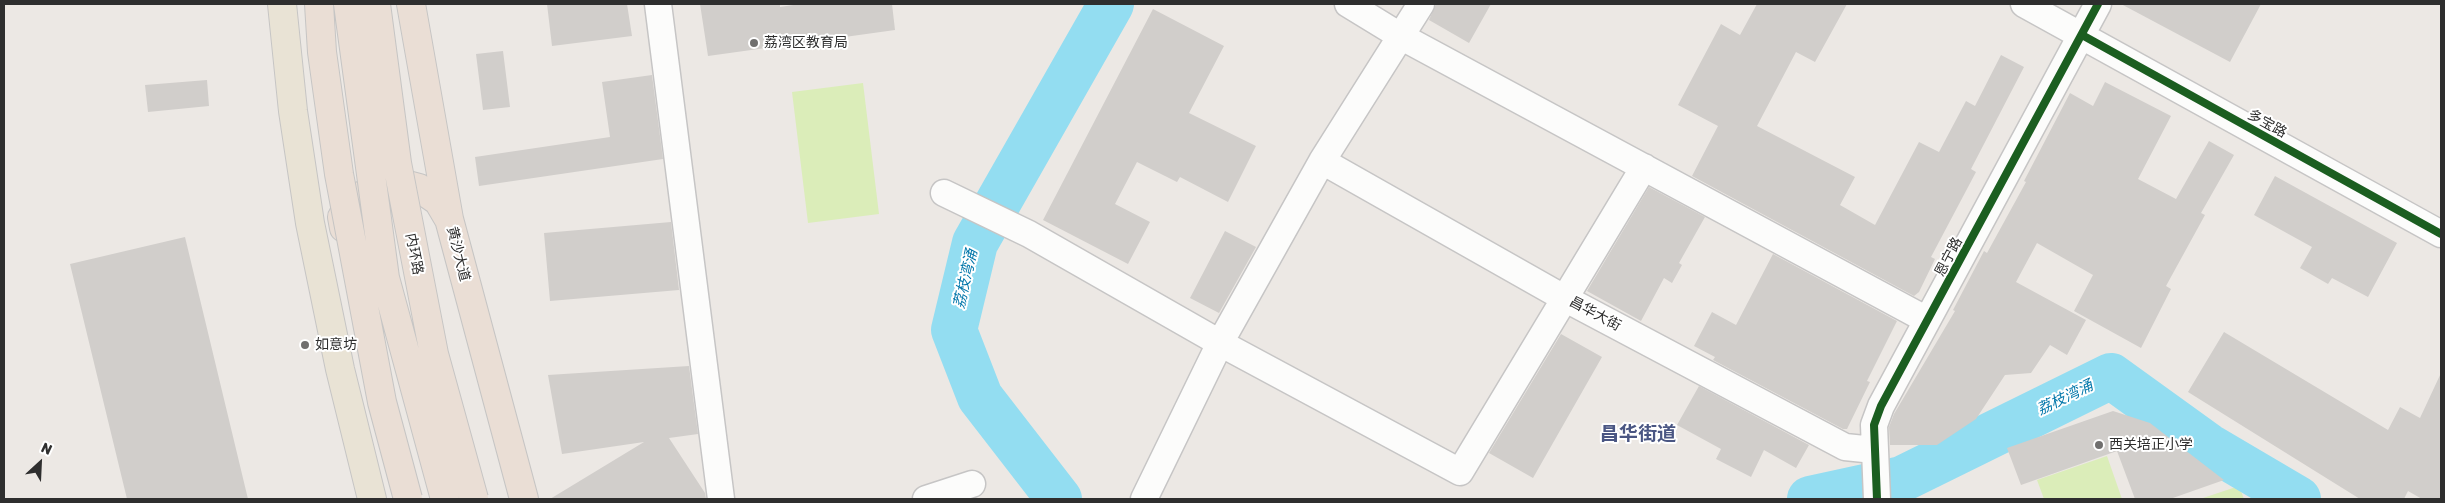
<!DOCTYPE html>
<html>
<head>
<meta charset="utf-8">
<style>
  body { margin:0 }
  #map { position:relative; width:2445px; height:503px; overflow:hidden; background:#ece8e4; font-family:Rubik,sans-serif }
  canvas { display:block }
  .frame { position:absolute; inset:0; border:5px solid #2e2e2e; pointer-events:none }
  .north { position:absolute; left:15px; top:438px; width:50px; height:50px; -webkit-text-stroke:4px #fff; paint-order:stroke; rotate:25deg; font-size:14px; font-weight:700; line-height:20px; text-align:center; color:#2e2e2e }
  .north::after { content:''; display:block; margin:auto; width:18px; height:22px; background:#2e2e2e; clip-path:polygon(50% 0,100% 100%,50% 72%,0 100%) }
</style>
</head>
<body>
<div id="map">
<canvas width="2445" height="503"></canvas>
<div class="frame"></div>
<div class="north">N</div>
</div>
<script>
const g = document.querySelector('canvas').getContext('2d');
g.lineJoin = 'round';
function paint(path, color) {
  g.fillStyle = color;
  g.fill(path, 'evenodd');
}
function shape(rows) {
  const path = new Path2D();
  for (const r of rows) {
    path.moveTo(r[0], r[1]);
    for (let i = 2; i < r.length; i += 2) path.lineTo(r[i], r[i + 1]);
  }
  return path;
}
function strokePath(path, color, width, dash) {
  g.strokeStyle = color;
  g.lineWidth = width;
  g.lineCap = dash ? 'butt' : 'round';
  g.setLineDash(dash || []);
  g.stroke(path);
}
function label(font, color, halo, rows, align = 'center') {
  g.font = font + ' Rubik,"Noto Sans SC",sans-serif';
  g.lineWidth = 4;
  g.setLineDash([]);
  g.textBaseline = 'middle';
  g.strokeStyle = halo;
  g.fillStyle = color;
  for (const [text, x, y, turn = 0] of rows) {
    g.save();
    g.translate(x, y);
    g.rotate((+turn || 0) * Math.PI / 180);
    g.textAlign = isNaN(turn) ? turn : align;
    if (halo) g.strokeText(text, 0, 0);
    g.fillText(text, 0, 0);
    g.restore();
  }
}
paint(shape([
  [863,83,879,214,808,223,792,92],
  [2107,456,2122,499,2044,499,2037,480],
  [2239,486,2244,499,2200,499]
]), '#dbedb9');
strokePath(shape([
  [1059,499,980,397,954,330,975,243,1111,4],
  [1810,499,1902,479,2111,376,2208,446,2298,499]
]), '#93ddf1', 46);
paint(shape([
  [547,4,627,4,632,36,552,46],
  [700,4,780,4,780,7,800,4,892,4,895,30,708,56],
  [1436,4,1491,4,1469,43,1429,20],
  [1757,4,1847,4,1815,62,1796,52,1757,126,1855,177,1840,205,1875,225,1919,142,1939,152,1966,101,1975,106,2001,55,2024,67,1971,169,1976,172,1931,257,1935,259,1919,292,1914,296,1692,176,1718,126,1678,105,1721,24,1740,35],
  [2121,4,2261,4,2230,62],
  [1153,9,1224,46,1189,113,1256,146,1228,202,1180,177,1177,182,1137,162,1115,204,1150,222,1128,264,1043,220],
  [503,51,510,107,483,110,476,54],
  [652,75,663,159,479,186,475,157,610,137,602,82],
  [207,80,209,106,148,112,145,85],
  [2105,82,2171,116,2138,179,2176,199,2209,141,2234,155,2201,213,2205,215,2166,286,2171,289,2141,348,2074,311,2093,275,2037,243,2016,282,2086,320,2067,355,2050,345,2031,373,2005,375,1976,419,1937,445,1890,445,1889,427,1894,414,1955,311,1953,310,1984,251,1987,253,2026,182,2024,181,2070,93,2093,106],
  [2275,176,2397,243,2368,297,2332,278,2328,284,2300,268,2312,247,2254,215],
  [1649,187,1705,217,1679,263,1682,265,1672,283,1664,278,1641,321,1587,291],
  [671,222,679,290,550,301,544,233],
  [1225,231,1256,247,1219,313,1190,298],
  [185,237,248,499,127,499,70,264],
  [1773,254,1897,321,1867,381,1870,382,1847,429,1843,429,1713,360,1715,357,1694,346,1712,312,1736,325],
  [2224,332,2388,430,2400,407,2420,418,2441,373,2441,499,2422,499,2408,491,2404,499,2360,499,2188,392],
  [1561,334,1602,357,1533,478,1489,453],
  [689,366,698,434,669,438,705,493,706,499,550,499,644,442,562,454,548,375],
  [1699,386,1809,445,1796,468,1764,450,1751,477,1716,459,1721,449,1677,425],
  [2113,411,2150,423,2224,480,2170,499,2135,499,2117,451,2021,485,2007,448]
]), '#d1cecb');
const minor = shape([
  [658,4,721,499],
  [1348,4,1402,37,1927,320],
  [2024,4,2441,234],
  [1322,161,1564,298,1845,447,1874,450],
  [944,193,1029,234,1220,343,1460,472,1644,167],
  [926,499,972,484],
  [1144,499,1220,343,1322,161,1421,4],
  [1877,499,1874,425,1881,406,2098,4]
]);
const major = shape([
  [282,4,293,111,310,223,340,369,372,499]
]);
const highway = shape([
  [411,4,449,219,524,499],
  [344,228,342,217,356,198,383,186,404,184,419,188,438,201,448,218]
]);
strokePath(minor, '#c6c5c5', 29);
strokePath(major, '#c6c5c4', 30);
strokePath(highway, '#c6c5c4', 30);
strokePath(minor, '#fcfcfb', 26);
strokePath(major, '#e9e3d5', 28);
strokePath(highway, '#eaded5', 28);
const highwayBridge = shape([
  [319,4,322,52,339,174,382,402,408,499],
  [348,4,385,278,445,499],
  [376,4,397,163,434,354,474,499]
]);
strokePath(highwayBridge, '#c6c5c4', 30, []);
strokePath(highwayBridge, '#eaded5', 28);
strokePath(shape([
  [2082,35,2441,234],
  [1877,499,1874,425,1881,406,2098,4]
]), '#1b5e20', 8);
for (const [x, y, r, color] of [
  [754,43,5,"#706f6e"],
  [305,345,5,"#706f6e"],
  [2099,445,5,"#706f6e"]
]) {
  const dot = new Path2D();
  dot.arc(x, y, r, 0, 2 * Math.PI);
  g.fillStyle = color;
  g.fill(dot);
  strokePath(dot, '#fff', 2);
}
label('14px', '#2e2e2e', '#fff', [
  ["荔湾区教育局",764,43],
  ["如意坊",315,345],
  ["西关培正小学",2109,445]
], 'left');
label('14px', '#2e2e2e', '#fff', [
  ["多宝路",2267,124,29],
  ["内环路",414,254,79],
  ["黄沙大道",458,254,76],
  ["恩宁路",1949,257,-62],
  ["昌华大街",1595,314,28]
]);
label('italic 15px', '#0478ab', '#fff', [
  ["荔枝湾涌",966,279,-77],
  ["荔枝湾涌",2065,398,-26]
]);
label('bold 19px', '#4a5683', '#fff', [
  ["昌华街道",1638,435]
]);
</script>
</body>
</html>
